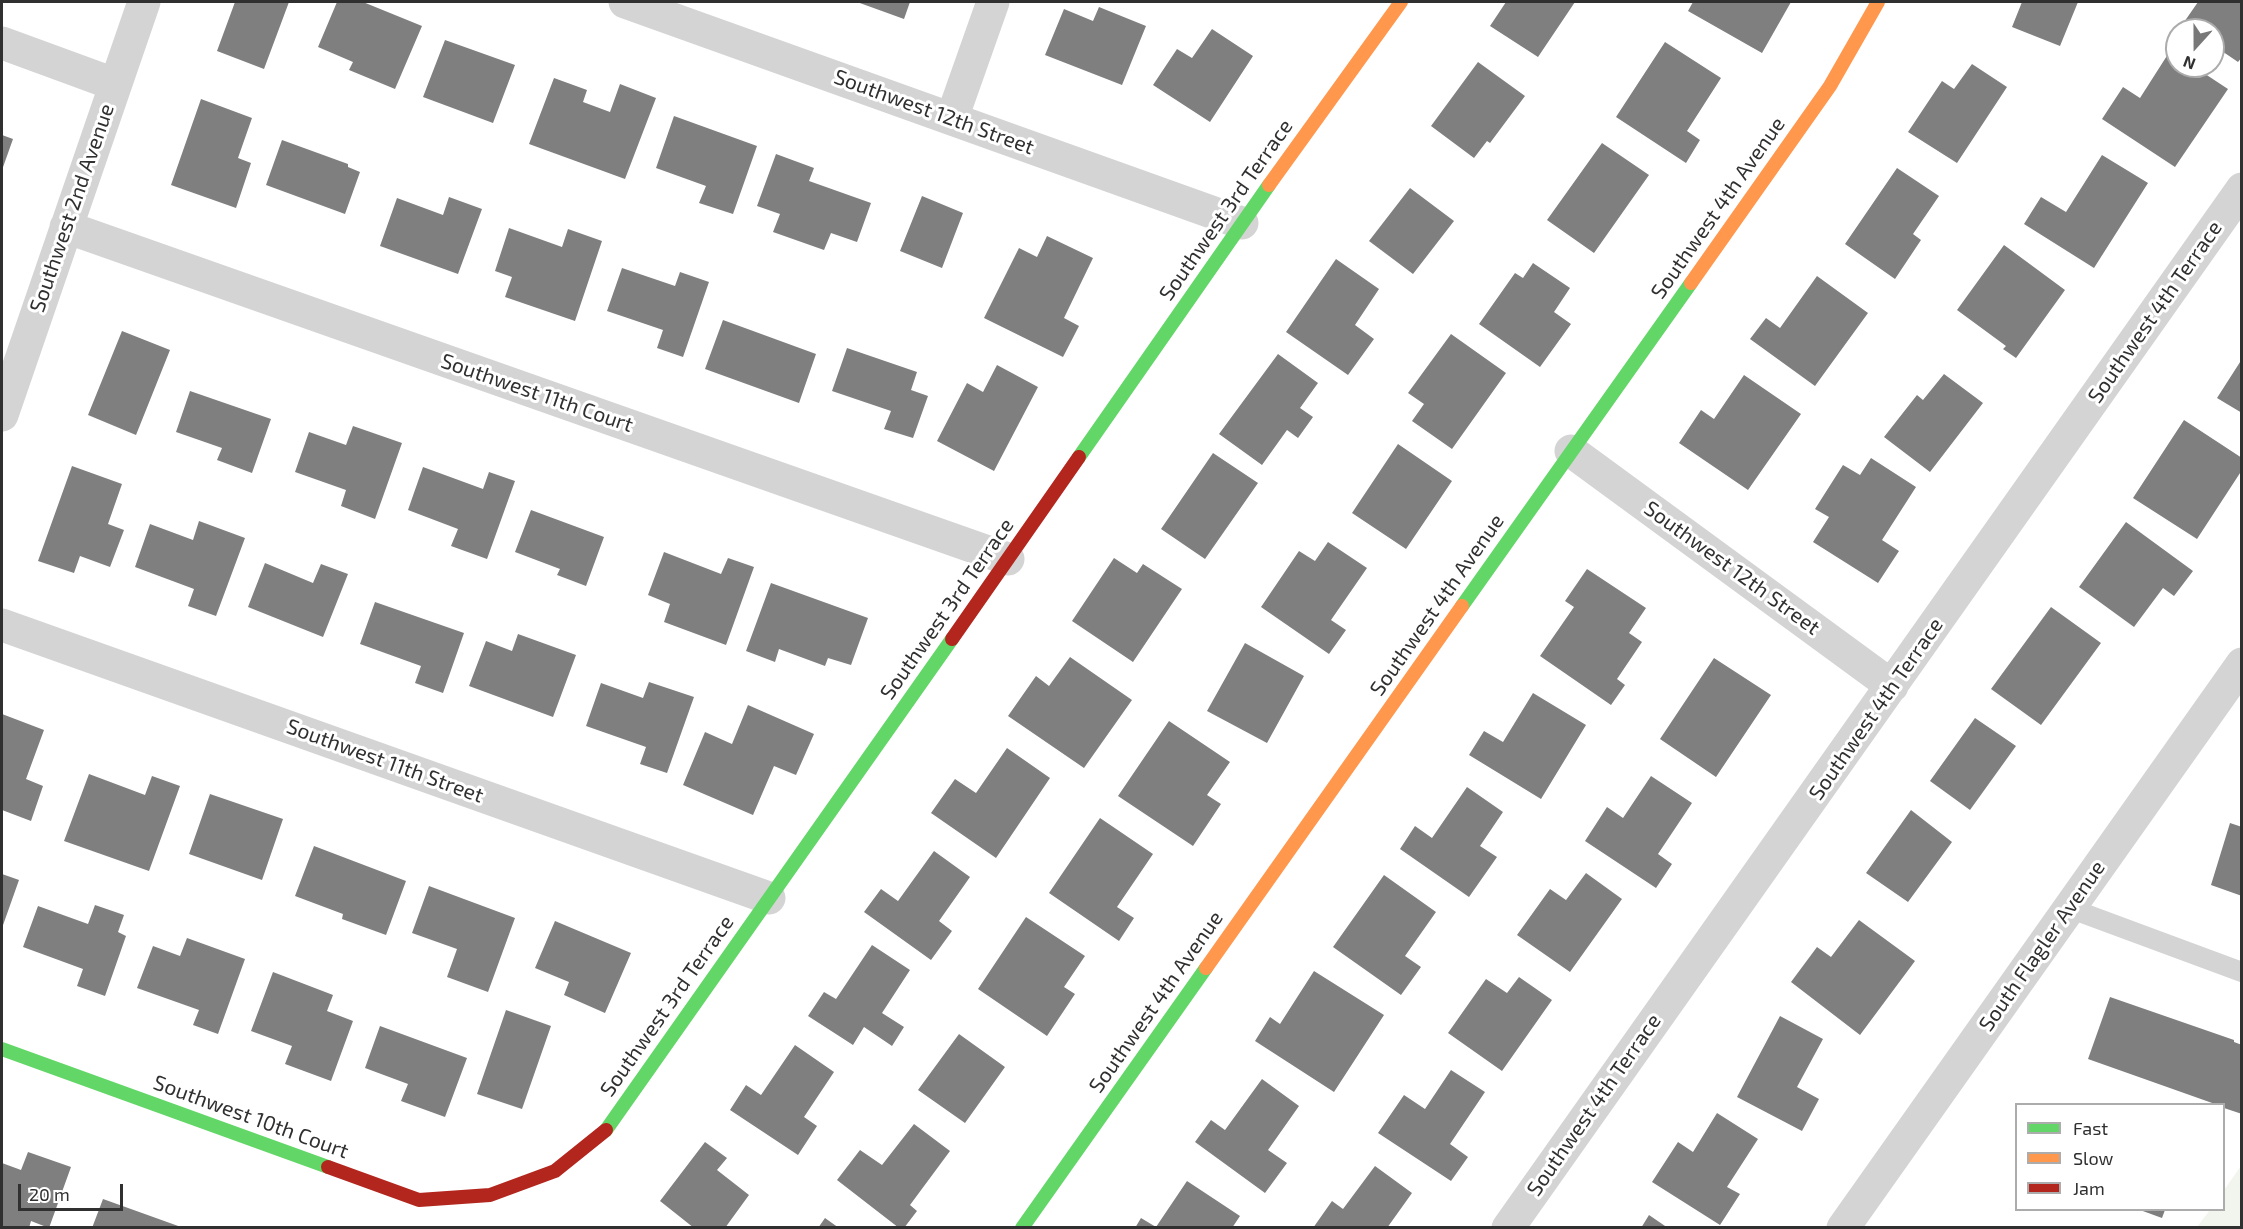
<!DOCTYPE html>
<html>
<head>
<meta charset="utf-8">
<style>
  body { margin:0 }
  #map { position:relative; width:2243px; height:1229px; overflow:hidden; background:#fff; font-family:"Exo 2",sans-serif }
  canvas { display:block }
  .frame { position:absolute; inset:0; border:3px solid #303030; pointer-events:none }
  .legend { position:absolute; left:2015px; top:1103px; width:210px; height:108px; box-sizing:border-box; background:#fff; border:2px solid #acacac; margin:0; padding:8px 10px; list-style:none; font-size:18px; color:#303030 }
  .legend li { display:flex; align-items:center; gap:12px; height:30px }
  .legend b { width:30px; border:2px solid #acacac }
  .north { position:absolute; left:2165px; top:18px; width:60px; height:60px; box-sizing:border-box; background:#fff; border:2px solid #acacac; border-radius:50%; rotate:201deg; font-size:16px; font-weight:700; line-height:24px; text-align:center; color:#303030 }
  .north::after { content:''; display:block; margin:auto; width:21px; height:27px; background:#787878; clip-path:polygon(50% 0,100% 100%,50% 72%,0 100%) }
  .scale { position:absolute; left:18px; top:1184px; width:105px; height:27px; box-sizing:border-box; border:3px solid #303030; border-top:0; padding-left:8px; font-size:18px; line-height:21px; white-space:nowrap; color:#303030; -webkit-text-stroke:4px #fff; paint-order:stroke }
</style>
</head>
<body>
<div id="map">
<canvas width="2243" height="1229"></canvas>
<div class="frame"></div>
<ul class="legend">
<li><b style="height:8px;background:#63d668"></b>Fast</li>
<li><b style="height:8px;background:#ff974d"></b>Slow</li>
<li><b style="height:8px;background:#b3261e"></b>Jam</li>
</ul>
<div class="north">N</div>
<div class="scale">20 m</div>
</div>
<script>
const g = document.querySelector('canvas').getContext('2d');
g.lineJoin = 'round';
function paint(path, color) {
  g.fillStyle = color;
  g.fill(path, 'evenodd');
}
function shape(rows) {
  const path = new Path2D();
  for (const r of rows) {
    path.moveTo(r[0], r[1]);
    for (let i = 2; i < r.length; i += 2) path.lineTo(r[i], r[i + 1]);
  }
  return path;
}
function strokePath(path, color, width, dash) {
  g.strokeStyle = color;
  g.lineWidth = width;
  g.lineCap = dash ? 'butt' : 'round';
  g.setLineDash(dash || []);
  g.stroke(path);
}
function label(font, color, halo, rows, align = 'center') {
  g.font = font + ' "Exo 2",sans-serif';
  g.lineWidth = 6;
  g.setLineDash([]);
  g.textBaseline = 'middle';
  g.strokeStyle = halo;
  g.fillStyle = color;
  for (const [text, x, y, turn = 0] of rows) {
    g.save();
    g.translate(x, y);
    g.rotate((+turn || 0) * Math.PI / 180);
    g.textAlign = isNaN(turn) ? turn : align;
    if (halo) g.strokeText(text, 0, 0);
    g.fillText(text, 0, 0);
    g.restore();
  }
}
paint(shape([
  [2241,1166,2241,1227,2197,1227,2210,1210,2224,1210,2224,1190]
]), '#f1f5ed');
paint(shape([
  [235,2,289,2,264,69,217,51],
  [337,2,363,2,422,26,395,89,349,70,353,62,318,47],
  [857,2,910,2,904,19],
  [1506,2,1575,2,1538,57,1490,26],
  [1693,2,1791,2,1762,53,1688,11],
  [2022,2,2078,2,2060,46,2012,27],
  [2198,2,2242,2,2242,57,2238,62,2213,45,2213,30,2190,30,2182,25],
  [1099,7,1146,26,1122,85,1045,55,1064,9,1093,21],
  [1212,29,1253,56,1210,122,1153,85,1177,49,1192,58],
  [445,40,515,65,493,123,423,97],
  [1665,42,1721,78,1687,131,1700,140,1686,163,1616,117],
  [2170,51,2177,55,2177,66,2193,66,2228,89,2175,167,2102,119,2123,87,2140,98],
  [1478,62,1525,96,1490,143,1487,141,1474,158,1431,126],
  [1972,64,2007,87,1957,163,1908,132,1942,81,1954,89],
  [554,78,587,90,583,102,610,112,620,84,656,98,625,179,529,144],
  [201,99,252,118,238,158,251,163,236,208,171,185],
  [674,116,757,146,733,214,699,203,706,186,656,168],
  [2,135,13,139,2,170],
  [282,140,348,164,348,167,360,172,345,214,266,185],
  [1602,143,1649,175,1594,253,1547,220],
  [776,154,814,168,809,181,871,203,857,242,831,233,824,250,773,232,780,214,757,206],
  [2102,155,2148,183,2094,268,2024,224,2041,197,2066,212],
  [1897,168,1939,196,1913,234,1921,240,1895,279,1845,244],
  [1410,188,1454,221,1413,274,1369,241],
  [922,196,963,213,942,268,900,251],
  [449,197,482,209,458,274,380,246,397,198,443,215],
  [509,228,562,247,568,229,602,241,575,321,505,297,512,277,495,271],
  [1047,236,1093,258,1064,318,1079,326,1063,357,984,318,1019,248,1037,257],
  [2004,245,2065,290,2016,358,2003,349,2006,346,1957,310],
  [1336,259,1379,289,1355,325,1374,339,1348,375,1286,332],
  [1533,263,1570,288,1554,312,1571,324,1540,367,1479,324,1515,273,1523,278],
  [622,268,675,286,680,272,709,282,683,357,657,348,663,330,607,311],
  [1817,276,1868,313,1815,386,1750,339,1766,318,1780,328],
  [723,320,816,354,799,403,705,369],
  [122,331,170,350,136,435,88,415],
  [1451,334,1506,373,1452,449,1412,421,1424,404,1408,393],
  [847,348,917,372,911,390,928,396,913,438,884,429,891,411,832,391],
  [1278,354,1318,383,1300,408,1313,417,1298,438,1287,430,1262,465,1219,434],
  [2242,359,2242,413,2217,398],
  [997,365,1038,387,994,471,937,441,967,383,983,392],
  [1944,374,1983,403,1930,472,1884,437,1917,395,1923,400],
  [1744,375,1801,414,1748,490,1679,443,1701,410,1714,419],
  [190,391,271,419,252,473,217,460,222,448,176,432],
  [2184,420,2242,458,2242,470,2197,539,2133,498],
  [353,426,402,443,375,519,341,506,346,490,295,472,309,432,346,445],
  [1398,444,1452,481,1406,549,1352,513],
  [1213,453,1258,483,1205,559,1161,529],
  [1871,458,1916,487,1882,540,1899,551,1878,583,1813,542,1829,517,1815,509,1843,465,1860,475],
  [72,466,122,484,108,524,124,530,110,567,80,556,74,573,38,561],
  [423,467,483,489,489,472,515,481,487,559,451,546,458,529,408,510],
  [531,510,604,537,586,586,557,575,560,569,515,552],
  [199,521,245,538,216,616,188,606,194,589,135,567,150,524,193,540],
  [2126,522,2193,571,2174,596,2163,588,2134,627,2079,587],
  [1328,542,1367,568,1331,620,1346,630,1329,654,1261,607,1299,551,1315,561],
  [664,552,721,574,728,558,754,567,726,645,664,622,670,604,648,595],
  [1114,558,1137,573,1143,564,1182,589,1133,662,1072,621],
  [265,563,313,583,321,564,348,574,323,637,248,607],
  [1587,569,1646,608,1629,633,1642,642,1617,679,1625,685,1611,705,1540,656,1574,607,1565,601],
  [771,583,868,618,851,665,828,658,825,666,779,649,775,662,746,651],
  [375,602,464,633,443,693,415,683,421,666,360,644],
  [2051,607,2101,643,2041,725,1991,689],
  [518,634,576,655,553,717,469,686,486,641,512,651],
  [1245,643,1304,676,1267,743,1207,711],
  [1070,657,1132,700,1084,768,1008,716,1036,676,1049,686],
  [1714,658,1771,695,1716,777,1660,739],
  [649,682,694,697,667,773,640,764,646,747,586,726,601,683,643,698],
  [1533,693,1586,725,1541,799,1469,755,1484,731,1503,742],
  [748,705,814,734,796,775,774,766,753,815,683,785,705,732,732,744],
  [2,714,44,730,26,779,43,786,31,821,2,810],
  [1975,718,2016,746,1970,810,1930,781],
  [1169,721,1230,762,1207,795,1221,804,1193,846,1118,796],
  [1007,748,1050,778,996,858,931,813,955,779,976,793],
  [89,774,145,795,152,776,180,786,149,871,64,841],
  [1651,776,1692,803,1658,854,1672,864,1656,888,1585,841,1607,807,1623,818],
  [1467,787,1503,812,1480,846,1497,857,1469,897,1400,849,1415,826,1432,838],
  [210,794,283,819,262,880,189,854],
  [1911,810,1952,842,1908,902,1866,873],
  [1100,818,1153,854,1117,907,1134,918,1119,941,1049,893],
  [2230,823,2242,827,2242,896,2211,885],
  [314,846,406,881,386,935,342,919,343,914,295,896],
  [934,851,970,877,939,921,952,931,931,960,864,912,881,889,898,901],
  [1586,873,1622,899,1570,972,1517,935,1550,889,1566,900],
  [2,874,19,880,2,928],
  [1384,875,1436,912,1405,956,1421,967,1401,995,1333,947],
  [429,886,515,918,488,992,447,977,457,949,412,933],
  [95,905,124,915,118,932,126,936,105,996,77,986,83,969,23,947,38,906,88,924],
  [1026,917,1085,956,1064,987,1075,994,1047,1036,978,989],
  [1859,920,1915,961,1860,1035,1791,982,1817,947,1831,957],
  [555,921,631,953,605,1013,564,995,569,982,535,968],
  [187,938,245,959,218,1034,193,1025,199,1010,137,988,153,946,180,956],
  [872,945,910,970,882,1013,904,1027,892,1046,864,1027,853,1045,808,1016,824,992,836,999],
  [1314,971,1384,1015,1334,1092,1255,1041,1270,1017,1280,1024],
  [273,972,333,995,327,1011,353,1021,331,1081,285,1064,292,1046,251,1031],
  [1519,977,1552,1000,1502,1071,1448,1033,1486,979,1507,993],
  [2110,997,2234,1040,2234,1042,2242,1045,2242,1114,2224,1108,2224,1104,2215,1104,2088,1059],
  [506,1010,551,1026,522,1109,477,1094],
  [1780,1016,1823,1039,1797,1087,1819,1099,1802,1131,1737,1097],
  [380,1026,467,1058,445,1117,401,1101,408,1084,365,1068],
  [959,1034,1005,1067,965,1123,918,1090],
  [795,1045,834,1072,804,1117,817,1126,798,1155,730,1110,746,1085,761,1095],
  [1451,1070,1485,1092,1450,1144,1468,1157,1451,1181,1378,1133,1404,1095,1425,1109],
  [1262,1079,1299,1106,1268,1150,1287,1163,1265,1193,1195,1142,1211,1120,1225,1130],
  [1717,1113,1758,1139,1727,1187,1740,1194,1720,1225,1652,1182,1678,1142,1693,1152],
  [914,1124,950,1151,910,1205,917,1211,904,1228,899,1228,837,1180,860,1150,882,1165],
  [705,1142,727,1158,717,1170,749,1195,725,1228,694,1228,660,1201],
  [28,1152,71,1167,49,1228,31,1221,29,1228,2,1228,2,1163,21,1170],
  [1375,1166,1412,1193,1387,1228,1313,1228,1332,1201,1343,1209],
  [1187,1181,1240,1216,1232,1228,1135,1228,1141,1218,1156,1227],
  [103,1199,181,1227,180,1228,92,1228],
  [2140,1210,2165,1210,2162,1218],
  [1649,1215,1668,1228,1641,1228],
  [825,1218,839,1228,818,1228]
]), '#7f7f7f');
strokePath(shape([
  [2069,908,2242,972]
]), '#d4d4d4', 20);
strokePath(shape([
  [625,2,1242,223],
  [2,43,114,84],
  [952,118,993,2],
  [66,227,1008,559],
  [2,415,144,2],
  [1571,451,1892,686],
  [2,625,769,898],
  [1508,1228,2242,189],
  [1843,1228,2242,664]
]), '#d4d4d4', 33);
strokePath(shape([
  [1079,457,1269,185],
  [1462,606,1691,283],
  [2,1049,328,1167],
  [606,1130,952,639],
  [1022,1228,1206,968]
]), '#63d668', 14);
strokePath(shape([
  [1269,185,1401,2],
  [1691,283,1830,86,1878,2],
  [1206,968,1462,606]
]), '#ff974d', 14);
strokePath(shape([
  [952,639,1079,457],
  [328,1167,419,1200,490,1195,555,1171,606,1130]
]), '#b3261e', 14);
label('21px', '#303030', '#fff', [
  ["Southwest 12th Street",934,112,20],
  ["Southwest 2nd Avenue",72,208,-71],
  ["Southwest 4th Avenue",1718,208,-55],
  ["Southwest 3rd Terrace",1226,210,-55],
  ["Southwest 4th Terrace",2155,312,-55],
  ["Southwest 11th Court",537,393,19],
  ["Southwest 12th Street",1732,568,36],
  ["Southwest 4th Avenue",1437,605,-55],
  ["Southwest 3rd Terrace",947,609,-55],
  ["Southwest 4th Terrace",1876,709,-55],
  ["Southwest 11th Street",385,761,20],
  ["South Flagler Avenue",2042,946,-55],
  ["Southwest 4th Avenue",1156,1002,-55],
  ["Southwest 3rd Terrace",667,1006,-55],
  ["Southwest 4th Terrace",1594,1105,-55],
  ["Southwest 10th Court",251,1117,20]
]);
</script>
</body>
</html>
